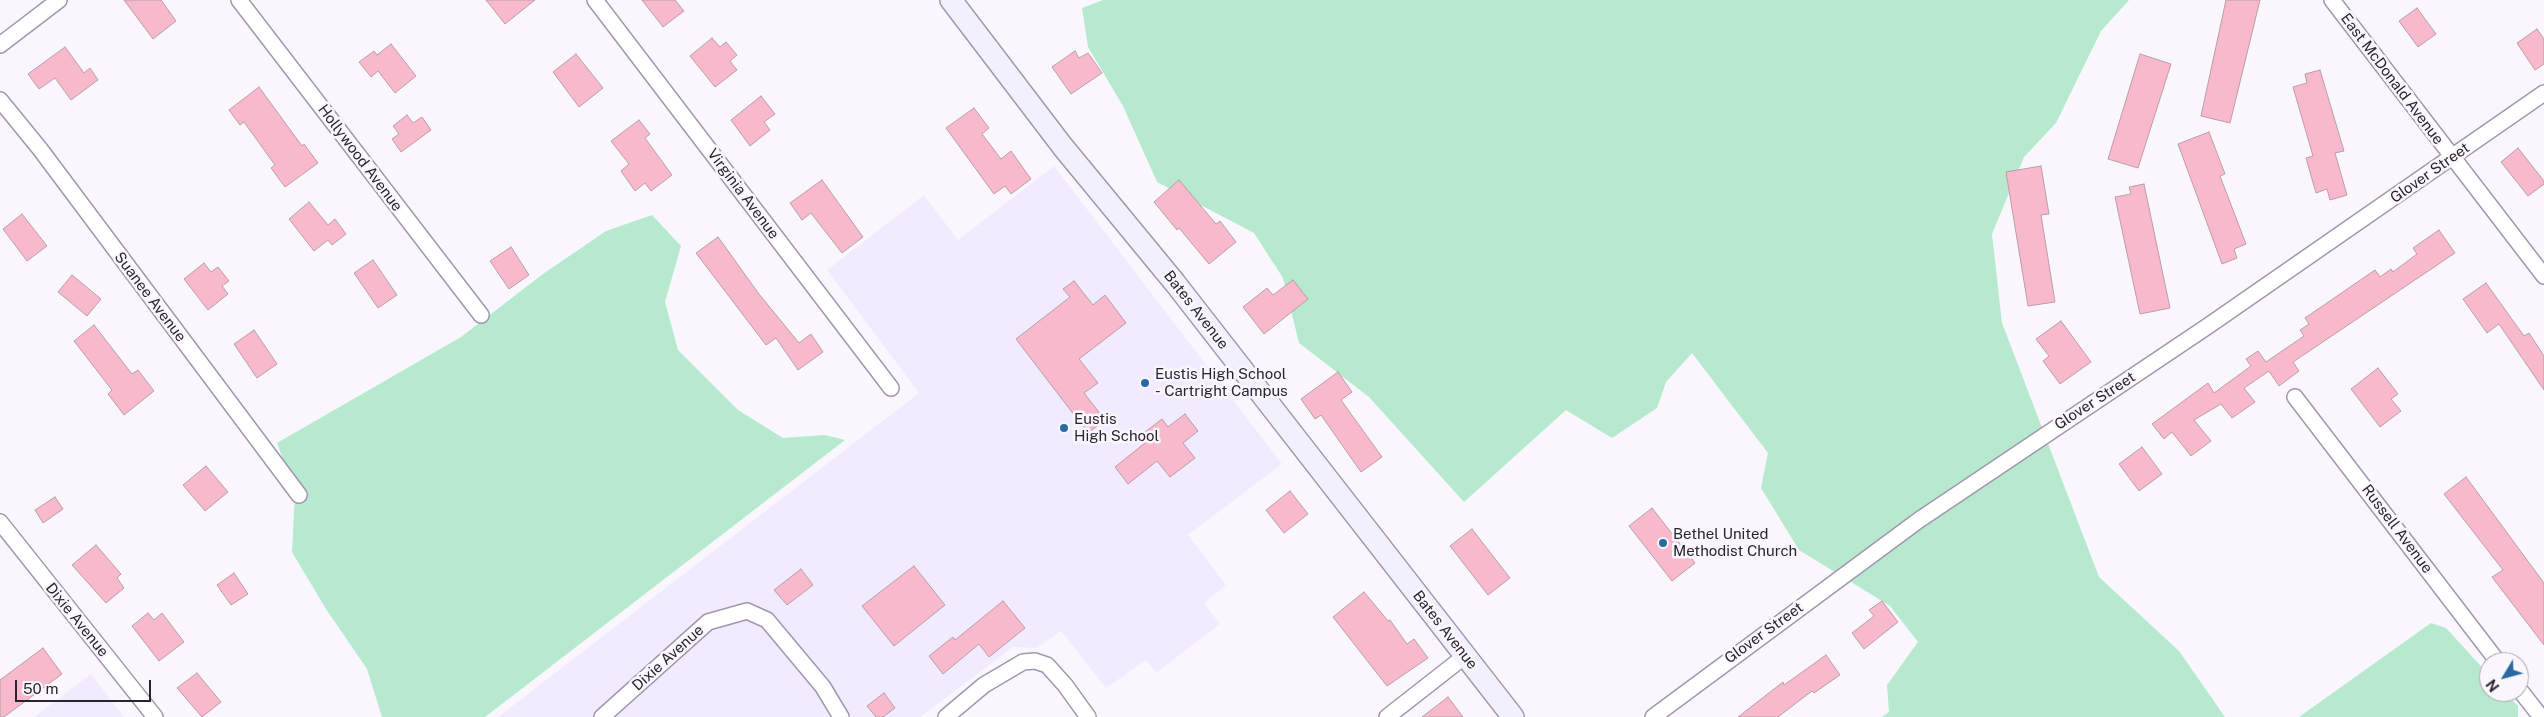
<!DOCTYPE html>
<html>
<head>
<meta charset="utf-8">
<style>
  body { margin:0 }
  #map { position:relative; width:2544px; height:717px; overflow:hidden; background:#f9f7fd; font-family:"Public Sans",sans-serif }
  canvas { display:block }
  .north { position:absolute; left:2479px; top:652px; width:50px; height:50px; box-sizing:border-box; background:#f9f7fd; border:1px solid #a6a3ab; border-radius:50%; rotate:233deg; font-size:14px; font-weight:700; line-height:20px; text-align:center; color:#29252f }
  .north::after { content:''; display:block; margin:auto; width:18px; height:22px; background:#296ba1; clip-path:polygon(50% 0,100% 100%,50% 72%,0 100%) }
  .scale { position:absolute; left:15px; top:680px; width:136px; height:22px; box-sizing:border-box; border:2px solid #29252f; border-top:0; padding-left:6px; font-size:15px; line-height:18px; white-space:nowrap; color:#29252f; -webkit-text-stroke:4px #f9f7fd; paint-order:stroke }
</style>
</head>
<body>
<div id="map">
<canvas width="2544" height="717"></canvas>
<div class="north">N</div>
<div class="scale">50 m</div>
</div>
<script>
const g = document.querySelector('canvas').getContext('2d');
g.lineJoin = 'round';
function paint(path, color) {
  g.fillStyle = color;
  g.fill(path, 'evenodd');
}
function shape(rows) {
  const path = new Path2D();
  for (const r of rows) {
    path.moveTo(r[0], r[1]);
    for (let i = 2; i < r.length; i += 2) path.lineTo(r[i], r[i + 1]);
  }
  return path;
}
function strokePath(path, color, width, dash) {
  g.strokeStyle = color;
  g.lineWidth = width;
  g.lineCap = dash ? 'butt' : 'round';
  g.setLineDash(dash || []);
  g.stroke(path);
}
function label(font, color, halo, rows, align = 'center') {
  g.font = font + ' "Public Sans",sans-serif';
  g.lineWidth = 5;
  g.setLineDash([]);
  g.textBaseline = 'middle';
  g.strokeStyle = halo;
  g.fillStyle = color;
  for (const [text, x, y, turn = 0] of rows) {
    g.save();
    g.translate(x, y);
    g.rotate((+turn || 0) * Math.PI / 180);
    g.textAlign = isNaN(turn) ? turn : align;
    if (halo) g.strokeText(text, 0, 0);
    g.fillText(text, 0, 0);
    g.restore();
  }
}
paint(shape([
  [1054,166,1282,464,1188,535,1226,585,1204,603,1220,624,1156,673,1146,660,1106,688,1061,631,1037,648,1013,647,920,717,498,717,919,393,827,270,924,195,958,240],
  [91,674,124,717,34,717]
]), '#f1ebff');
paint(shape([
  [1103,0,2129,0,2101,31,2056,123,2024,157,1992,234,2002,323,2099,577,2179,651,2225,717,1882,717,1889,712,1887,685,1918,642,1890,606,1799,550,1761,488,1768,453,1692,353,1666,382,1657,408,1612,438,1566,410,1464,502,1369,397,1299,343,1283,278,1254,233,1157,182,1123,106,1088,47,1082,8],
  [652,215,681,246,665,302,678,350,738,410,783,438,825,435,845,440,485,717,382,717,367,669,326,609,292,552,295,492,277,443,461,337,543,274,606,231],
  [2431,623,2446,628,2489,675,2489,692,2505,692,2518,706,2518,717,2299,717]
]), '#b6e9ce');
const building = shape([
  [124,0,161,0,176,21,153,39,124,0],
  [486,0,535,0,505,24,486,0],
  [642,0,675,0,684,11,663,27,642,0],
  [2226,0,2260,0,2230,123,2201,116,2226,0],
  [2417,8,2436,34,2418,47,2399,21,2417,8],
  [2537,29,2544,39,2544,64,2535,70,2517,43,2537,29],
  [712,38,720,47,726,42,737,55,730,61,737,70,715,87,690,56,712,38],
  [391,44,416,76,395,93,378,71,371,77,359,62,374,51,377,55,391,44],
  [65,47,84,73,90,68,98,80,71,100,55,78,39,89,28,74,65,47],
  [1075,51,1079,58,1088,53,1102,73,1071,94,1052,67,1075,51],
  [576,54,603,88,579,107,553,72,576,54],
  [2140,54,2171,64,2138,168,2108,159,2140,54],
  [2320,70,2344,151,2335,153,2347,195,2330,200,2327,189,2316,193,2306,158,2313,156,2293,87,2307,83,2305,74,2320,70],
  [259,87,302,146,304,144,318,163,285,187,271,168,275,165,244,122,240,125,229,110,259,87],
  [761,96,775,114,764,122,770,130,750,146,731,120,761,96],
  [974,108,989,128,982,134,1001,159,1011,151,1031,179,1011,194,1005,186,994,194,946,128,974,108],
  [407,115,413,123,422,117,431,130,401,152,392,139,399,134,393,126,407,115],
  [639,120,650,134,645,138,672,175,651,191,645,183,635,191,621,171,629,164,611,141,639,120],
  [2209,132,2225,174,2220,176,2246,244,2234,249,2237,258,2222,264,2178,144,2209,132],
  [2518,148,2544,181,2544,184,2528,196,2501,162,2518,148],
  [2041,166,2049,214,2041,215,2055,302,2028,306,2006,172,2041,166],
  [822,180,863,237,842,253,811,213,802,220,790,203,822,180],
  [1179,180,1216,224,1220,221,1236,242,1209,264,1179,228,1177,230,1154,202,1179,180],
  [2144,184,2170,308,2140,314,2115,197,2131,194,2129,187,2144,184],
  [309,202,328,225,335,219,346,234,332,245,328,240,314,251,289,219,309,202],
  [22,214,47,246,27,261,3,229,22,214],
  [2439,230,2455,253,2293,362,2299,371,2279,386,2269,371,2244,388,2255,402,2232,418,2221,404,2194,420,2211,441,2191,456,2172,432,2164,439,2152,424,2208,383,2214,393,2251,366,2246,359,2258,351,2266,362,2304,336,2300,330,2309,324,2305,318,2375,270,2380,277,2391,269,2393,272,2417,254,2413,248,2439,230],
  [718,237,759,294,799,343,811,334,823,352,798,370,776,338,766,345,696,253,718,237],
  [511,247,529,275,509,289,490,261,511,247],
  [373,260,397,295,378,308,354,273,373,260],
  [204,263,211,272,218,267,229,281,222,286,228,294,208,310,184,279,204,263],
  [72,275,101,299,87,316,58,292,72,275],
  [1293,280,1308,299,1264,334,1243,307,1267,288,1273,295,1293,280],
  [1074,281,1093,305,1105,295,1126,323,1079,359,1098,383,1084,393,1105,420,1088,433,1016,339,1070,297,1063,289,1074,281],
  [2486,283,2524,336,2529,333,2544,356,2544,390,2499,324,2487,333,2463,299,2486,283],
  [2061,321,2091,362,2060,384,2043,361,2049,356,2036,339,2061,321],
  [94,325,132,374,138,370,154,391,124,415,108,394,112,390,74,341,94,325],
  [254,330,277,364,257,378,234,344,254,330],
  [2378,368,2398,394,2391,399,2401,411,2380,427,2351,389,2378,368],
  [1338,372,1352,392,1341,400,1382,457,1361,472,1321,415,1315,419,1301,399,1338,372],
  [1185,414,1198,431,1183,443,1195,458,1170,477,1157,461,1128,484,1115,467,1145,443,1140,436,1162,419,1168,427,1185,414],
  [2142,447,2162,474,2139,491,2119,464,2142,447],
  [206,466,228,492,205,511,183,485,206,466],
  [2466,477,2544,583,2544,645,2492,577,2503,570,2444,494,2466,477],
  [1290,491,1308,514,1284,533,1266,510,1290,491],
  [55,497,63,509,43,523,35,510,55,497],
  [1652,508,1695,563,1672,581,1629,526,1652,508],
  [1472,529,1510,578,1488,595,1450,546,1472,529],
  [96,545,121,574,117,578,124,588,106,603,72,565,96,545],
  [914,566,945,605,894,646,862,606,914,566],
  [801,569,813,585,787,605,774,590,801,569],
  [234,573,248,594,231,605,217,585,234,573],
  [1364,592,1388,621,1390,620,1407,644,1414,639,1428,658,1387,686,1333,617,1364,592],
  [1003,601,1025,628,989,657,979,644,943,674,929,656,953,637,955,640,1003,601],
  [1882,601,1898,622,1864,649,1852,633,1874,616,1869,610,1882,601],
  [148,613,154,620,162,613,184,642,159,661,132,626,148,613],
  [43,648,62,674,4,717,0,717,0,680,43,648],
  [1826,655,1840,675,1814,693,1812,691,1778,717,1738,717,1783,682,1784,685,1826,655],
  [197,673,221,702,202,717,177,688,197,673],
  [884,693,895,708,883,717,876,717,867,706,884,693],
  [1448,697,1463,717,1422,717,1448,697]
]);
paint(building, '#f8b9cc');
strokePath(building, '#ba9da5', 1);
const street = shape([
  [239,0,481,315],
  [595,0,891,388],
  [2332,0,2544,276],
  [0,45,59,0],
  [0,100,40,149,299,495],
  [2295,397,2498,662],
  [0,522,155,717],
  [2519,689,2541,717],
  [602,717,708,622,747,611,767,620,823,687,841,717],
  [946,717,984,685,1023,662,1035,661,1047,665,1065,685,1088,717],
  [1387,717,1465,656],
  [1653,717,1919,520,2208,326,2544,93]
]);
const secondary = shape([
  [951,0,1063,147,1175,283,1513,717]
]);
strokePath(street, '#a097af', 18);
strokePath(secondary, '#a097af', 24);
strokePath(street, '#fff', 15);
strokePath(secondary, '#f3f0fe', 21);
for (const [x, y, r, color] of [
  [1145,383,5,"#296ba1"],
  [1064,428,5,"#296ba1"],
  [1663,543,5,"#296ba1"]
]) {
  const dot = new Path2D();
  dot.arc(x, y, r, 0, 2 * Math.PI);
  g.fillStyle = color;
  g.fill(dot);
  strokePath(dot, '#f9f7fd', 2);
}
label('15px', '#29252f', '#f9f7fd', [
  ["East McDonald Avenue",2392,79,53],
  ["Hollywood Avenue",360,158,53],
  ["Glover Street",2430,173,-35],
  ["Virginia Avenue",743,194,53],
  ["Suanee Avenue",150,297,53],
  ["Bates Avenue",1196,310,52],
  ["Glover Street",2095,401,-33],
  ["Russell Avenue",2397,529,53],
  ["Dixie Avenue",77,620,51],
  ["Bates Avenue",1445,630,52],
  ["Glover Street",1764,633,-36],
  ["Dixie Avenue",668,658,-42]
]);
label('15px', '#29252f', '#f9f7fd', [
  ["Eustis High School",1155,374],
  ["- Cartright Campus",1155,391],
  ["Eustis",1074,419],
  ["High School",1074,436],
  ["Bethel United",1673,534],
  ["Methodist Church",1673,551]
], 'left');
</script>
</body>
</html>
